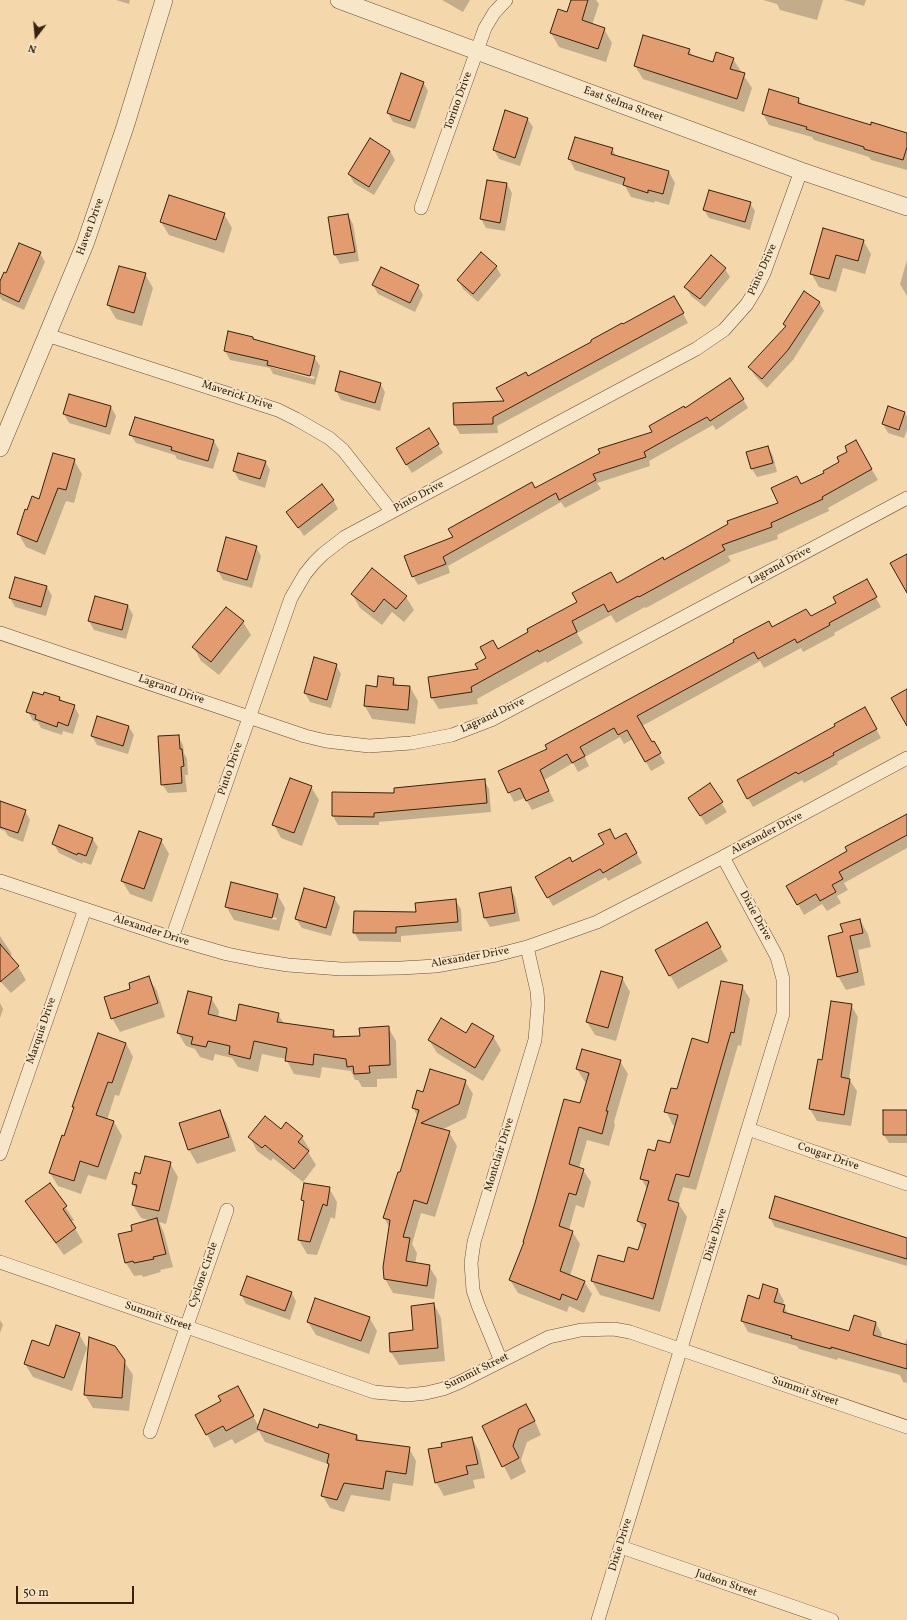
<!DOCTYPE html>
<html>
<head>
<meta charset="utf-8">
<style>
  body { margin:0 }
  #map { position:relative; width:907px; height:1620px; overflow:hidden; background:#f4d8ac; font-family:Vollkorn,serif }
  canvas { display:block }
  .north { position:absolute; left:16px; top:16px; width:40px; height:40px; -webkit-text-stroke:3px #f8e6c9; paint-order:stroke; rotate:196deg; font-size:11px; font-weight:700; line-height:16px; text-align:center; color:#36230f }
  .north::after { content:''; display:block; margin:auto; width:14px; height:18px; background:#36230f; clip-path:polygon(50% 0,100% 100%,50% 72%,0 100%) }
  .scale { position:absolute; left:16px; top:1586px; width:118px; height:18px; box-sizing:border-box; border:2px solid #36230f; border-top:0; padding-left:5px; font-size:12px; line-height:14px; white-space:nowrap; color:#36230f; -webkit-text-stroke:3px #f8e6c9; paint-order:stroke }
</style>
</head>
<body>
<div id="map">
<canvas width="907" height="1620"></canvas>
<div class="north">N</div>
<div class="scale">50 m</div>
</div>
<script>
const g = document.querySelector('canvas').getContext('2d');
g.lineJoin = 'round';
function paint(path, color) {
  g.fillStyle = color;
  g.fill(path, 'evenodd');
}
function shape(rows) {
  const path = new Path2D();
  for (const r of rows) {
    path.moveTo(r[0], r[1]);
    for (let i = 2; i < r.length; i += 2) path.lineTo(r[i], r[i + 1]);
  }
  return path;
}
function strokePath(path, color, width, dash) {
  g.strokeStyle = color;
  g.lineWidth = width;
  g.lineCap = dash ? 'butt' : 'round';
  g.setLineDash(dash || []);
  g.stroke(path);
}
function label(font, color, halo, rows, align = 'center') {
  g.font = font + ' Vollkorn,serif';
  g.lineWidth = 3.5;
  g.setLineDash([]);
  g.textBaseline = 'middle';
  g.strokeStyle = halo;
  g.fillStyle = color;
  for (const [text, x, y, turn = 0] of rows) {
    g.save();
    g.translate(x, y);
    g.rotate((+turn || 0) * Math.PI / 180);
    g.textAlign = isNaN(turn) ? turn : align;
    if (halo) g.strokeText(text, 0, 0);
    g.fillText(text, 0, 0);
    g.restore();
  }
}
paint(shape([
  [116,0,130,0,129,4],
  [442,0,470,0,463,12],
  [572,0,596,0,599,4,592,25,604,29,612,43,606,62,559,47,551,33,567,14],
  [763,0,823,0,817,20,780,10,777,4],
  [844,0,866,0,864,6],
  [689,50,693,57,714,63,733,59,752,88,744,112,643,79,635,66],
  [423,82,428,91,415,129,393,122,388,113],
  [798,99,802,104,871,127,907,134,907,170,871,160,869,157,814,140,812,137,769,125,763,114],
  [527,118,533,127,520,166,499,159,494,150],
  [612,149,617,157,669,172,675,183,669,205,655,201,654,203,631,197,625,186,575,170,569,159],
  [390,151,395,160,374,195,354,183,349,174],
  [507,184,512,193,505,231,486,228,481,219],
  [750,203,755,211,750,230,709,218,704,210],
  [224,214,232,228,224,253,169,235,161,222],
  [348,215,353,224,359,261,340,264,335,255,329,218],
  [824,229,863,240,871,254,865,274,843,268,836,292,819,287,811,273],
  [40,253,45,262,24,310,2,300,0,297,0,283],
  [907,260,907,296,900,284],
  [496,266,501,275,478,302,463,289,458,280],
  [725,269,730,277,705,307,691,296,686,287],
  [145,274,153,288,142,326,116,319,108,305],
  [373,285,418,286,423,295,415,312,378,294],
  [805,293,819,302,824,311,793,360,767,388,755,376,750,368,786,328,784,325],
  [674,297,688,323,497,426,498,433,460,434,455,425,454,404,505,402,528,377],
  [253,337,255,341,314,357,320,366,315,385,273,374,270,368,230,360,225,351],
  [271,365,315,377,314,379,271,367],
  [380,383,385,392,380,411,341,400,336,391],
  [69,395,111,407,116,416,110,435,69,423,64,414],
  [743,399,748,408,716,430,713,425,649,461,650,466,597,483,601,489,565,508,561,502,448,566,450,573,418,585,413,576,454,537,535,490,654,432,685,409],
  [905,413,907,417,907,430,904,438,888,433,883,424],
  [429,429,443,453,412,473,402,458],
  [130,434,214,441,219,450,213,469,177,459,175,455,136,443],
  [855,441,878,480,828,508,829,511,777,535,778,539,728,556,731,561,646,608,645,607,616,623,611,615,577,633,583,643,547,663,546,661,477,699,478,704,439,709,432,698,429,678,480,670,498,651,617,584,780,504,801,485,826,473,840,462,849,453],
  [768,447,773,456,777,472,757,477,752,469],
  [74,460,82,474,74,503,66,501,45,555,26,547,18,533,28,511,40,500],
  [265,461,270,470,265,488,239,480,234,471],
  [333,500,338,509,304,536,288,513],
  [256,547,261,556,252,588,223,580,218,571],
  [866,580,881,607,834,633,835,635,803,652,801,648,764,668,760,661,642,726,651,743,653,742,665,763,651,771,633,739,624,744,620,737,585,757,589,766,578,772,573,763,544,780,554,801,532,810,525,798,514,802,499,771,549,750,772,629,810,618,837,603],
  [631,726,632,728,617,736,617,734],
  [47,587,52,596,46,616,15,607,10,598],
  [352,594,406,597,414,610,404,622,392,612,382,625,360,608],
  [128,606,133,615,126,639,94,630,89,621],
  [243,622,251,635,219,675,201,661,194,648],
  [336,665,341,674,331,708,310,702,305,693],
  [393,679,397,686,410,687,418,701,415,724,372,719,365,706,378,688],
  [44,696,60,698,62,702,74,706,79,715,73,734,63,731,62,735,41,728,38,722,33,721,28,712],
  [865,709,881,738,837,762,838,764,804,783,802,780,753,807,738,781,836,727],
  [129,727,134,735,128,754,97,745,92,736],
  [178,736,183,745,184,753,187,759,188,775,185,775,187,792,168,793,162,784],
  [484,780,489,789,491,812,379,822,379,825,338,825,333,816,395,794],
  [710,785,727,812,706,825,695,807],
  [311,787,319,800,302,846,281,838,274,825],
  [0,802,25,811,30,820,23,842,8,836,5,831,0,829],
  [907,815,907,848,844,883,848,890,837,896,841,903,827,911,822,904,804,915,788,886,849,852],
  [626,834,642,863,608,881,606,877,553,906,536,877,572,863],
  [92,838,98,847,91,865,83,862,82,864,59,853,54,844],
  [161,840,169,854,152,902,130,894,122,881],
  [510,888,515,897,520,921,490,927,485,918],
  [277,894,285,908,279,931,234,920,226,906],
  [235,908,277,918,276,920,235,910],
  [334,898,340,907,331,936,302,928,296,919],
  [455,900,461,909,462,931,401,936,401,942,359,941,354,932],
  [860,920,868,934,871,947,858,950,865,985,846,990,838,976,844,933],
  [706,923,728,961,678,989,656,951],
  [0,936,12,954,9,956,18,967,26,980,11,993,0,981],
  [149,978,157,991,165,1017,120,1032,112,1018,132,989],
  [622,978,630,992,616,1041,595,1035,587,1022],
  [742,986,750,999,741,1046,738,1045,696,1190,683,1187,678,1203,687,1217,660,1312,600,1295,592,1281,624,1263,639,1251,645,1232,638,1221,647,1189,641,1178,655,1152,671,1144,676,1126,673,1125,666,1111,709,1045],
  [211,998,219,1011,218,1017,237,1022,278,1014,284,1024,333,1031,337,1038,361,1037,388,1027,396,1041,397,1078,377,1079,377,1087,362,1087,358,1080,355,1080,351,1071,322,1067,320,1078,294,1074,286,1059,262,1054,258,1072,238,1067,232,1058,215,1054,213,1061,200,1057,195,1049,186,1046,178,1033],
  [0,1003,3,1009,0,1018],
  [851,1005,858,1017,849,1079,857,1091,851,1126,817,1121,810,1109],
  [466,1035,493,1036,501,1050,483,1081,437,1053,429,1040],
  [126,1043,133,1057,119,1096,115,1095,107,1120,114,1122,122,1136,106,1180,88,1175,81,1194,58,1186,50,1173,65,1137,75,1108,73,1107],
  [620,1061,628,1074,614,1122,615,1125,609,1146,587,1140,579,1168,583,1170,591,1182,584,1208,576,1205,569,1230,572,1231,580,1244,570,1276,584,1281,592,1294,584,1313,569,1306,567,1312,518,1293,510,1280,581,1104,587,1083,585,1082,577,1069],
  [465,1081,473,1094,466,1118,441,1130,449,1132,457,1146,435,1217,421,1213,412,1244,417,1253,415,1264,429,1266,437,1279,434,1299,393,1293,385,1279,390,1228,384,1218,400,1174,418,1117,413,1108,423,1093],
  [220,1111,227,1124,236,1151,197,1164,189,1150,180,1123],
  [907,1111,907,1143,889,1143,884,1135],
  [281,1130,302,1137,310,1150,308,1152,316,1165,303,1182,273,1158,271,1161,257,1151,250,1137],
  [170,1163,178,1177,166,1224,159,1222,164,1233,173,1267,160,1270,161,1272,143,1277,142,1275,134,1276,126,1263,120,1235,133,1232,151,1221,141,1218,133,1205,137,1190,133,1184,141,1175],
  [50,1184,74,1220,71,1222,83,1242,64,1255,34,1214,27,1201],
  [329,1188,337,1202,335,1219,331,1217,317,1255,307,1254,299,1240,305,1205,302,1200],
  [770,1218,907,1239,907,1266,775,1227],
  [778,1290,784,1301,783,1305,789,1315,850,1332,876,1323,882,1334,881,1338,904,1345,907,1339,907,1383,903,1382,900,1375,838,1358,837,1360,799,1349,797,1346,748,1332,742,1321,760,1300],
  [291,1292,296,1301,290,1320,246,1304,241,1295],
  [434,1304,441,1318,445,1361,399,1365,391,1352,415,1331],
  [369,1317,377,1331,369,1354,316,1335,308,1322],
  [0,1320,3,1325,0,1333],
  [79,1334,87,1348,72,1391,33,1377,25,1364,50,1347],
  [124,1361,133,1375,129,1411,93,1408,85,1395],
  [245,1401,259,1427,319,1429,357,1436,360,1441,409,1448,416,1461,413,1486,393,1483,390,1501,351,1495,344,1512,330,1508,322,1495,330,1466,328,1464,265,1442,259,1431,235,1444,232,1439,214,1448,207,1434],
  [534,1419,541,1435,527,1442,521,1460,526,1472,511,1480,483,1426],
  [472,1438,479,1451,485,1478,473,1480,475,1488,444,1496,436,1482,443,1448]
]), '#0003');
const building = shape([
  [571,0,588,0,582,20,605,28,598,49,550,33,558,9,567,12,571,0],
  [643,35,690,49,688,54,713,62,716,52,734,58,730,69,745,73,737,99,634,66,643,35],
  [401,73,424,82,410,121,387,113,401,73],
  [769,89,799,98,798,103,871,125,871,122,907,133,907,147,903,160,864,149,864,147,806,129,807,127,762,114,769,89],
  [505,110,528,118,515,158,493,150,505,110],
  [575,137,613,148,611,154,669,171,663,194,648,190,648,193,623,185,625,178,568,159,575,137],
  [370,138,390,151,369,187,348,174,370,138],
  [487,180,507,183,500,223,480,219,487,180],
  [709,190,751,202,745,222,703,210,709,190],
  [169,195,225,213,216,240,160,222,169,195],
  [348,214,355,252,334,255,328,217,348,214],
  [823,228,864,240,858,261,836,255,829,279,810,274,823,228],
  [19,243,41,252,19,302,0,293,0,281,4,272,6,273,19,243],
  [481,252,497,266,473,294,457,280,481,252],
  [711,255,726,268,700,299,684,287,711,255],
  [119,266,146,273,134,313,107,305,119,266],
  [381,267,419,285,410,303,372,285,381,267],
  [804,291,820,302,788,350,762,379,748,367,786,326,783,324,804,291],
  [674,296,684,313,493,417,493,424,454,425,453,403,504,401,496,388,526,372,528,376,591,342,591,340,622,323,623,324,674,296],
  [228,331,253,337,253,339,315,356,310,376,267,365,268,361,224,351,228,331],
  [340,371,381,383,375,403,335,391,340,371],
  [730,378,744,399,710,421,707,417,644,452,646,457,593,474,596,480,559,500,556,493,443,557,446,564,412,577,404,556,453,537,448,529,532,482,535,488,600,453,598,449,652,432,649,426,684,406,685,408,730,378],
  [69,394,111,406,106,427,63,414,69,394],
  [888,406,905,412,899,430,882,424,888,406],
  [135,417,214,440,208,461,171,450,172,447,129,435,135,417],
  [429,428,439,444,406,465,396,448,429,428],
  [856,440,872,469,822,497,823,499,771,523,772,527,722,545,725,550,639,597,638,596,608,612,604,604,572,621,577,632,539,652,538,650,471,687,472,692,431,698,428,677,478,669,475,664,486,658,480,647,493,640,498,649,528,632,527,629,577,602,572,593,611,572,617,583,663,557,664,560,728,524,727,521,778,503,771,488,797,476,801,484,824,473,823,471,839,462,837,457,847,452,845,446,856,440],
  [768,446,773,463,751,469,746,452,768,446],
  [53,453,75,459,66,490,58,488,37,542,17,534,25,509,27,510,32,496,39,499,53,453],
  [238,453,266,461,260,479,233,471,238,453],
  [322,484,334,500,298,528,286,512,322,484],
  [226,537,257,546,247,580,217,571,226,537],
  [907,554,907,593,890,563,907,554],
  [372,568,407,596,396,609,384,599,374,612,351,594,372,568],
  [15,577,47,586,41,607,9,598,15,577],
  [867,579,877,597,829,623,830,625,797,643,795,639,758,659,754,652,637,716,652,742,654,741,661,753,645,762,627,730,618,735,614,728,580,747,585,756,572,763,567,754,540,770,549,791,526,801,520,788,508,793,498,771,547,749,545,745,734,642,733,640,769,621,772,627,806,609,811,616,836,603,833,597,867,579],
  [95,596,128,605,122,630,88,621,95,596],
  [226,607,244,621,211,662,192,647,226,607],
  [314,657,337,664,327,700,304,693,314,657],
  [378,676,394,678,393,685,410,686,408,710,364,706,366,685,377,687,378,676],
  [907,689,907,726,891,698,907,689],
  [33,692,43,695,44,692,60,697,59,700,75,705,68,726,58,722,57,727,35,719,36,715,26,712,33,692],
  [865,707,877,729,833,753,834,755,798,774,796,772,747,799,737,780,835,726,834,724,865,707],
  [97,716,129,726,123,746,91,736,97,716],
  [179,735,180,749,182,749,184,766,181,767,182,783,161,785,158,736,179,735],
  [290,778,312,786,294,833,272,825,290,778],
  [485,779,487,803,374,813,374,817,332,816,332,792,394,793,394,788,485,779],
  [710,783,723,802,700,816,688,798,710,783],
  [0,801,26,810,18,833,0,827,0,801],
  [907,814,907,835,839,872,843,879,832,885,836,892,820,901,816,894,797,905,786,886,847,851,845,847,907,814],
  [59,825,93,838,86,856,78,853,77,855,52,844,59,825],
  [610,829,615,839,626,833,637,853,603,873,600,869,547,898,535,877,570,857,572,862,604,844,598,834,610,829],
  [139,831,162,839,144,889,121,881,139,831],
  [231,882,278,894,272,918,225,907,231,882],
  [511,887,515,913,484,918,479,893,511,887],
  [304,888,335,897,326,928,295,919,304,888],
  [456,899,458,922,396,927,396,933,353,933,354,911,416,912,415,903,456,899],
  [860,919,863,933,850,936,858,972,837,977,828,936,843,932,840,924,860,919],
  [707,922,721,947,669,976,655,950,707,922],
  [0,944,19,966,0,982,0,944],
  [601,971,623,977,608,1028,586,1022,601,971],
  [149,976,158,1003,111,1019,104,997,130,989,129,983,149,976],
  [721,981,743,985,734,1033,731,1032,689,1177,676,1174,668,1200,679,1203,653,1299,591,1281,598,1255,624,1262,628,1247,638,1250,646,1224,637,1221,649,1181,640,1179,648,1149,655,1151,658,1140,670,1143,678,1115,664,1112,671,1088,677,1089,692,1038,708,1043,721,981],
  [188,991,212,997,208,1014,236,1021,239,1004,279,1013,277,1022,334,1030,333,1037,360,1036,359,1028,389,1026,390,1065,369,1066,370,1073,354,1074,353,1066,347,1067,346,1059,314,1054,313,1065,285,1061,287,1048,254,1041,250,1059,229,1054,230,1046,208,1041,206,1047,191,1044,193,1037,177,1033,188,991],
  [831,1001,852,1004,841,1077,850,1079,844,1115,809,1109,818,1059,822,1060,831,1001],
  [441,1018,466,1033,472,1023,494,1036,475,1068,428,1040,441,1018],
  [98,1033,126,1043,112,1083,108,1082,96,1115,114,1121,98,1167,80,1161,74,1181,49,1173,62,1135,64,1136,74,1107,72,1107,98,1033],
  [582,1049,621,1060,606,1111,608,1111,602,1134,579,1127,569,1164,584,1169,576,1195,569,1193,559,1226,573,1231,560,1271,585,1281,577,1300,562,1294,560,1300,509,1280,524,1242,523,1242,535,1203,564,1099,580,1103,589,1073,576,1069,582,1049],
  [430,1069,466,1080,459,1104,421,1123,450,1131,427,1204,414,1200,403,1237,410,1238,406,1261,430,1265,427,1286,384,1279,383,1267,390,1220,383,1218,398,1172,400,1172,419,1110,412,1108,417,1090,423,1092,430,1069],
  [220,1110,229,1137,188,1150,179,1123,220,1110],
  [883,1110,907,1110,907,1135,883,1135,883,1110],
  [265,1116,281,1129,286,1122,303,1136,298,1142,309,1151,294,1169,265,1145,262,1148,248,1137,265,1116],
  [145,1156,171,1162,159,1211,132,1205,137,1185,132,1184,135,1172,140,1174,145,1156],
  [50,1183,67,1206,63,1209,76,1228,56,1243,25,1201,50,1183],
  [304,1183,330,1187,327,1206,323,1204,310,1242,298,1240,304,1201,301,1200,304,1183],
  [775,1196,907,1238,907,1259,769,1218,775,1196],
  [157,1218,166,1254,153,1257,154,1259,134,1263,133,1261,125,1263,118,1234,132,1231,131,1225,157,1218],
  [247,1276,292,1292,285,1311,240,1295,247,1276],
  [763,1284,778,1289,774,1302,785,1305,783,1312,849,1331,854,1315,876,1322,873,1335,907,1345,907,1369,831,1347,831,1349,791,1338,792,1336,741,1321,748,1295,759,1299,763,1284],
  [315,1298,370,1317,361,1341,307,1322,315,1298],
  [434,1303,438,1348,390,1352,389,1333,413,1330,411,1306,434,1303],
  [56,1325,80,1333,64,1378,24,1364,32,1340,49,1346,56,1325],
  [89,1337,115,1346,125,1360,122,1398,84,1395,89,1337],
  [238,1386,254,1416,226,1431,223,1426,206,1435,195,1415,221,1401,218,1396,238,1386],
  [526,1404,535,1421,519,1429,513,1446,519,1458,502,1467,482,1426,526,1404],
  [264,1409,318,1428,319,1424,357,1435,356,1440,410,1447,406,1474,386,1471,383,1489,344,1483,337,1500,321,1496,329,1464,327,1463,329,1454,257,1429,264,1409],
  [472,1437,478,1464,466,1466,468,1474,435,1483,428,1449,442,1447,441,1443,472,1437]
]);
paint(building, '#e29c6f');
strokePath(building, '#36230f', 1);
const minor = shape([
  [421,208,485,28,494,13,506,0],
  [47,335,278,410,296,419,329,438,343,450,392,512],
  [0,633,305,736,326,741,369,746,411,743,452,735,491,720,907,498],
  [0,881,172,938,227,954,257,960,288,965,341,969,401,968,436,966,496,955,527,947,597,922,723,857,907,758],
  [172,938,291,598,305,574,314,563,323,554,345,537,696,349,724,330,747,304,756,289,764,273,801,171],
  [748,1129,907,1184],
  [0,1154,85,909],
  [0,1262,374,1392,408,1395,426,1393,443,1389,460,1382,549,1337,581,1330,614,1329,630,1332,907,1427],
  [501,1361,478,1305,473,1290,471,1263,474,1242,535,1040,538,1004,537,991,527,947],
  [150,1432,227,1210],
  [621,1547,832,1620],
  [598,1620,783,1014,783,979,777,957,723,857]
]);
const tertiary = shape([
  [339,0,801,171,907,207],
  [0,448,85,244,125,127,164,0]
]);
strokePath(minor, '#665036', 14);
strokePath(tertiary, '#665036', 18);
strokePath(minor, '#f8e6c9', 13);
strokePath(tertiary, '#f8e6c9', 17);
label('11px', '#36230f', '#f8e6c9', [
  ["Torino Drive",459,101,-70],
  ["East Selma Street",623,105,20],
  ["Haven Drive",91,227,-70],
  ["Pinto Drive",763,270,-66],
  ["Maverick Drive",237,396,18],
  ["Pinto Drive",419,497,-28],
  ["Lagrand Drive",780,566,-28],
  ["Lagrand Drive",171,690,19],
  ["Lagrand Drive",493,716,-25],
  ["Pinto Drive",231,769,-71],
  ["Alexander Drive",767,834,-28],
  ["Dixie Drive",755,916,61],
  ["Alexander Drive",151,931,18],
  ["Alexander Drive",470,958,-10],
  ["Marquis Drive",42,1031,-71],
  ["Montclair Drive",500,1155,-73],
  ["Cougar Drive",828,1157,19],
  ["Dixie Drive",716,1235,-73],
  ["Cyclone Circle",204,1275,-71],
  ["Summit Street",158,1317,19],
  ["Summit Street",477,1372,-26],
  ["Summit Street",805,1392,19],
  ["Dixie Drive",621,1545,-73],
  ["Judson Street",726,1584,19]
]);
</script>
</body>
</html>
